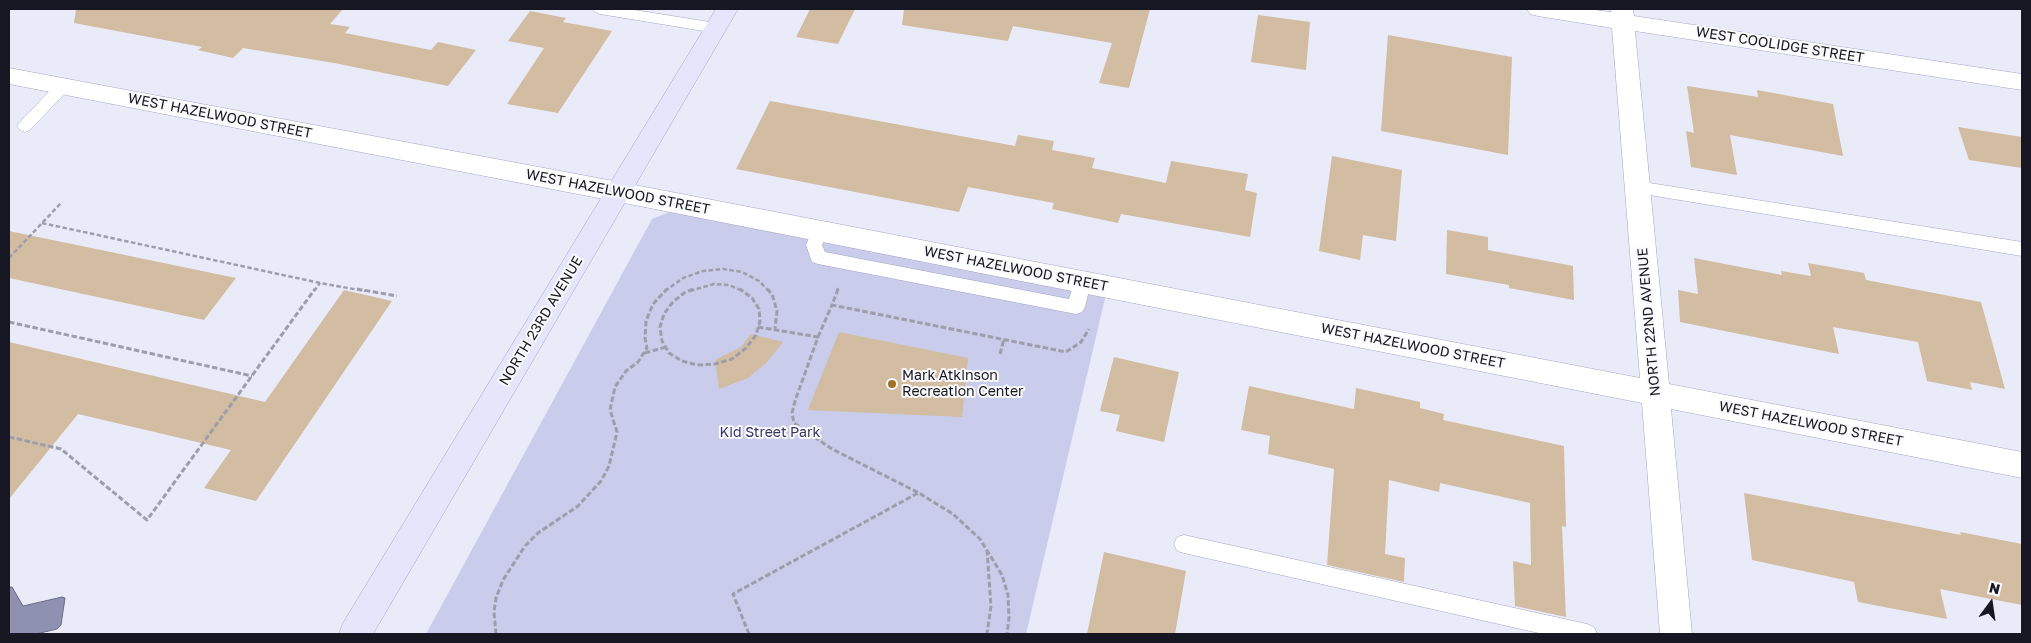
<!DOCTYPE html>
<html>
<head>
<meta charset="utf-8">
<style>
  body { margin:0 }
  #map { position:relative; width:2031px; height:643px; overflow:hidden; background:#eaebf9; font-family:"Golos Text",sans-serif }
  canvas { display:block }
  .frame { position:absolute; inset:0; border:10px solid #161723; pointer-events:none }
  .north { position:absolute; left:1966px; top:578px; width:50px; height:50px; -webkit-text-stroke:4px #fafafa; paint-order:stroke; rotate:14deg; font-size:14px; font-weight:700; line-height:20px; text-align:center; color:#161723 }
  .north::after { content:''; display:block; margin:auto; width:18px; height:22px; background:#161723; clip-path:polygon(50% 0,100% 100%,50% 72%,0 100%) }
</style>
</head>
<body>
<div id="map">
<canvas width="2031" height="643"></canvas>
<div class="frame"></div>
<div class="north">N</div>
</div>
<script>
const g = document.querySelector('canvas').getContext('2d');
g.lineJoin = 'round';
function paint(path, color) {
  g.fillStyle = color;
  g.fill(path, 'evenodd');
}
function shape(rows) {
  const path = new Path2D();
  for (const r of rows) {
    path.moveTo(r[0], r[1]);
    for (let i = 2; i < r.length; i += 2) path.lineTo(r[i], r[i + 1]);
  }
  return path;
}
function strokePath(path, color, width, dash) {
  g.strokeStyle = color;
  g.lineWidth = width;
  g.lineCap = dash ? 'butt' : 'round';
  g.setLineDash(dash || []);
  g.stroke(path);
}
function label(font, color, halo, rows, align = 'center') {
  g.font = font + ' "Golos Text",sans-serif';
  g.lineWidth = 4;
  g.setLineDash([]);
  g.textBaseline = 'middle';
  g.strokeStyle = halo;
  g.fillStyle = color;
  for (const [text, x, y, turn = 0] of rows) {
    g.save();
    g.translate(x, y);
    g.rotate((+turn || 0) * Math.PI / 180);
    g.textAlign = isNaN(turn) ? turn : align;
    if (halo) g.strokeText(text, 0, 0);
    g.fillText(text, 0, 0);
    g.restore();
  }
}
paint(shape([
  [672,211,1107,290,1026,634,426,634,652,219]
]), '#c9cceb');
const water = shape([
  [9,587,12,587,23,606,62,597,65,598,61,625,57,629,36,634,9,634,9,587]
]);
paint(water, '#8e91af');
strokePath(water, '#6a6c85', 1);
paint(shape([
  [76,9,343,9,330,24,350,27,345,33,431,50,438,42,476,50,448,86,334,63,243,48,233,58,198,50,202,47,74,23],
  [810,9,855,9,838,44,796,37],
  [904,9,1150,9,1129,88,1099,83,1112,43,1013,26,1008,41,902,25],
  [530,11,566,18,563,22,612,31,558,113,507,104,544,48,508,41],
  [1258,15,1310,22,1306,70,1251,62],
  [1388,35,1512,57,1508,155,1381,131],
  [1687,86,1758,97,1757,90,1833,104,1843,156,1730,135,1737,175,1691,167,1686,131,1694,133],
  [770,101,1015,146,1018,135,1054,141,1052,150,1095,158,1092,168,1166,183,1171,161,1248,174,1245,190,1257,193,1250,237,1121,214,1118,223,1052,209,1054,203,968,187,959,212,736,169],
  [1958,127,2022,137,2022,168,1969,160],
  [1332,156,1402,170,1396,241,1363,235,1360,260,1319,251],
  [1447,230,1488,237,1488,250,1573,266,1574,300,1509,288,1509,285,1446,274],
  [9,231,236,278,204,320,9,278],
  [1694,258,1782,275,1781,271,1811,276,1808,263,1864,273,1866,280,1981,302,2005,389,1970,382,1972,390,1927,381,1918,342,1833,327,1839,354,1680,322,1678,290,1698,294],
  [344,290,392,301,256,501,204,488,231,450,78,414,9,499,9,342,265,402],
  [839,332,968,358,962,417,808,410],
  [751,334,783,342,767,362,748,378,719,389,715,360,741,347],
  [1114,357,1179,372,1164,442,1116,431,1120,415,1100,411],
  [1249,386,1354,409,1356,388,1420,402,1420,408,1444,414,1443,420,1564,446,1566,527,1562,526,1566,617,1515,606,1513,561,1531,565,1530,503,1440,483,1439,492,1389,480,1385,554,1405,558,1404,582,1327,565,1334,469,1268,454,1270,436,1241,430],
  [1744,493,1961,535,1960,532,2022,544,2022,605,1940,589,1947,619,1858,602,1854,582,1752,560],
  [1104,552,1186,571,1175,634,1087,634]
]), '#d2bca2');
const lane = shape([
  [593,9,628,9,716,23,721,25,723,28,721,31,716,33,600,14,595,12,593,9],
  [63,81,68,82,71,86,68,90,30,130,25,132,20,130,17,126,20,122,58,82,63,81],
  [1637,181,2022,242,2022,256,1637,193,1631,191,1629,187,1631,183,1637,181],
  [820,225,826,226,828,231,822,245,825,252,1069,299,1076,277,1082,275,1088,277,1091,282,1085,307,1082,312,1076,314,818,264,812,262,806,245,814,226,820,225],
  [1184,535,1587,624,1594,627,1597,634,1543,634,1184,553,1177,551,1174,544,1177,537,1184,535]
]);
const street = shape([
  [1527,9,1587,9,1611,12,1611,9,1633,9,1634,16,2022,74,2022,90,1635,31,1669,384,2022,452,2022,478,1671,409,1692,634,1660,634,1642,403,619,202,9,84,9,68,619,182,1640,378,1612,28,1538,16,1530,14,1527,9]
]);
const secondary = shape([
  [716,9,738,9,373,634,339,634,343,623,716,9]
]);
strokePath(lane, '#a2a5c4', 1);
strokePath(street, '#a2a5c4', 1);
strokePath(secondary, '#a2a5c4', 1);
strokePath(shape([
  [42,223,320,283,365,291],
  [9,258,62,202],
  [314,291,320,283],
  [665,291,683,278,703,271,723,269,742,272,759,281,769,291],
  [690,291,714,284,729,285,743,291],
  [837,291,838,288]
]), '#9d9eab', 2.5, [4.5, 2.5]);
strokePath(shape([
  [357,289,397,296],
  [693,289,684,293,672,303,664,314,660,327,662,341,669,353,682,361,697,365,715,364,732,359,746,348,756,335,760,321,759,309,752,298,740,289],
  [767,289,772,294,777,311,775,329],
  [838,289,832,305,1066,352,1081,342,1089,329],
  [9,322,252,376],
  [758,327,818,337,795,401,792,413,794,423,832,449,919,493,953,514,980,539,1002,575,1008,595,1009,618,1007,634],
  [818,337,832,305],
  [645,353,666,347],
  [1000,354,1004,339],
  [9,437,61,449,147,520,315,289],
  [987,550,991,606,987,634],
  [496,634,494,612,496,598,503,580,525,546,538,533,578,506,601,481,609,466,617,432,610,410,615,387,626,371,638,362,647,348,645,338,646,321,653,304,667,289],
  [749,634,733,594,918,493]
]), '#9d9eab', 3, [5.5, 2.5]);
paint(lane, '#fff');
paint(street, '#fff');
paint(secondary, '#e5e6fb');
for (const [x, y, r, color] of [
  [892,384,5,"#a16f25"]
]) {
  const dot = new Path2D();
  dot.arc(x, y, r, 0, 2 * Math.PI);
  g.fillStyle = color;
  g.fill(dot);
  strokePath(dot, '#fafafa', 2);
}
label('14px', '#161723', '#fafafa', [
  ["WEST COOLIDGE STREET",1780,45,9],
  ["WEST HAZELWOOD STREET",220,116,11],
  ["WEST HAZELWOOD STREET",618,192,11],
  ["WEST HAZELWOOD STREET",1016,269,11],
  ["NORTH 23RD AVENUE",541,321,-59],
  ["NORTH 22ND AVENUE",1649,322,-95],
  ["WEST HAZELWOOD STREET",1413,346,11],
  ["WEST HAZELWOOD STREET",1811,424,11]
]);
label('14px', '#161723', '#fafafa', [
  ["Mark Atkinson",902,376],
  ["Recreation Center",902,392]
], 'left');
label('14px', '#363762', '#fafafa', [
  ["Kid Street Park",770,433]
]);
</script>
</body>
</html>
